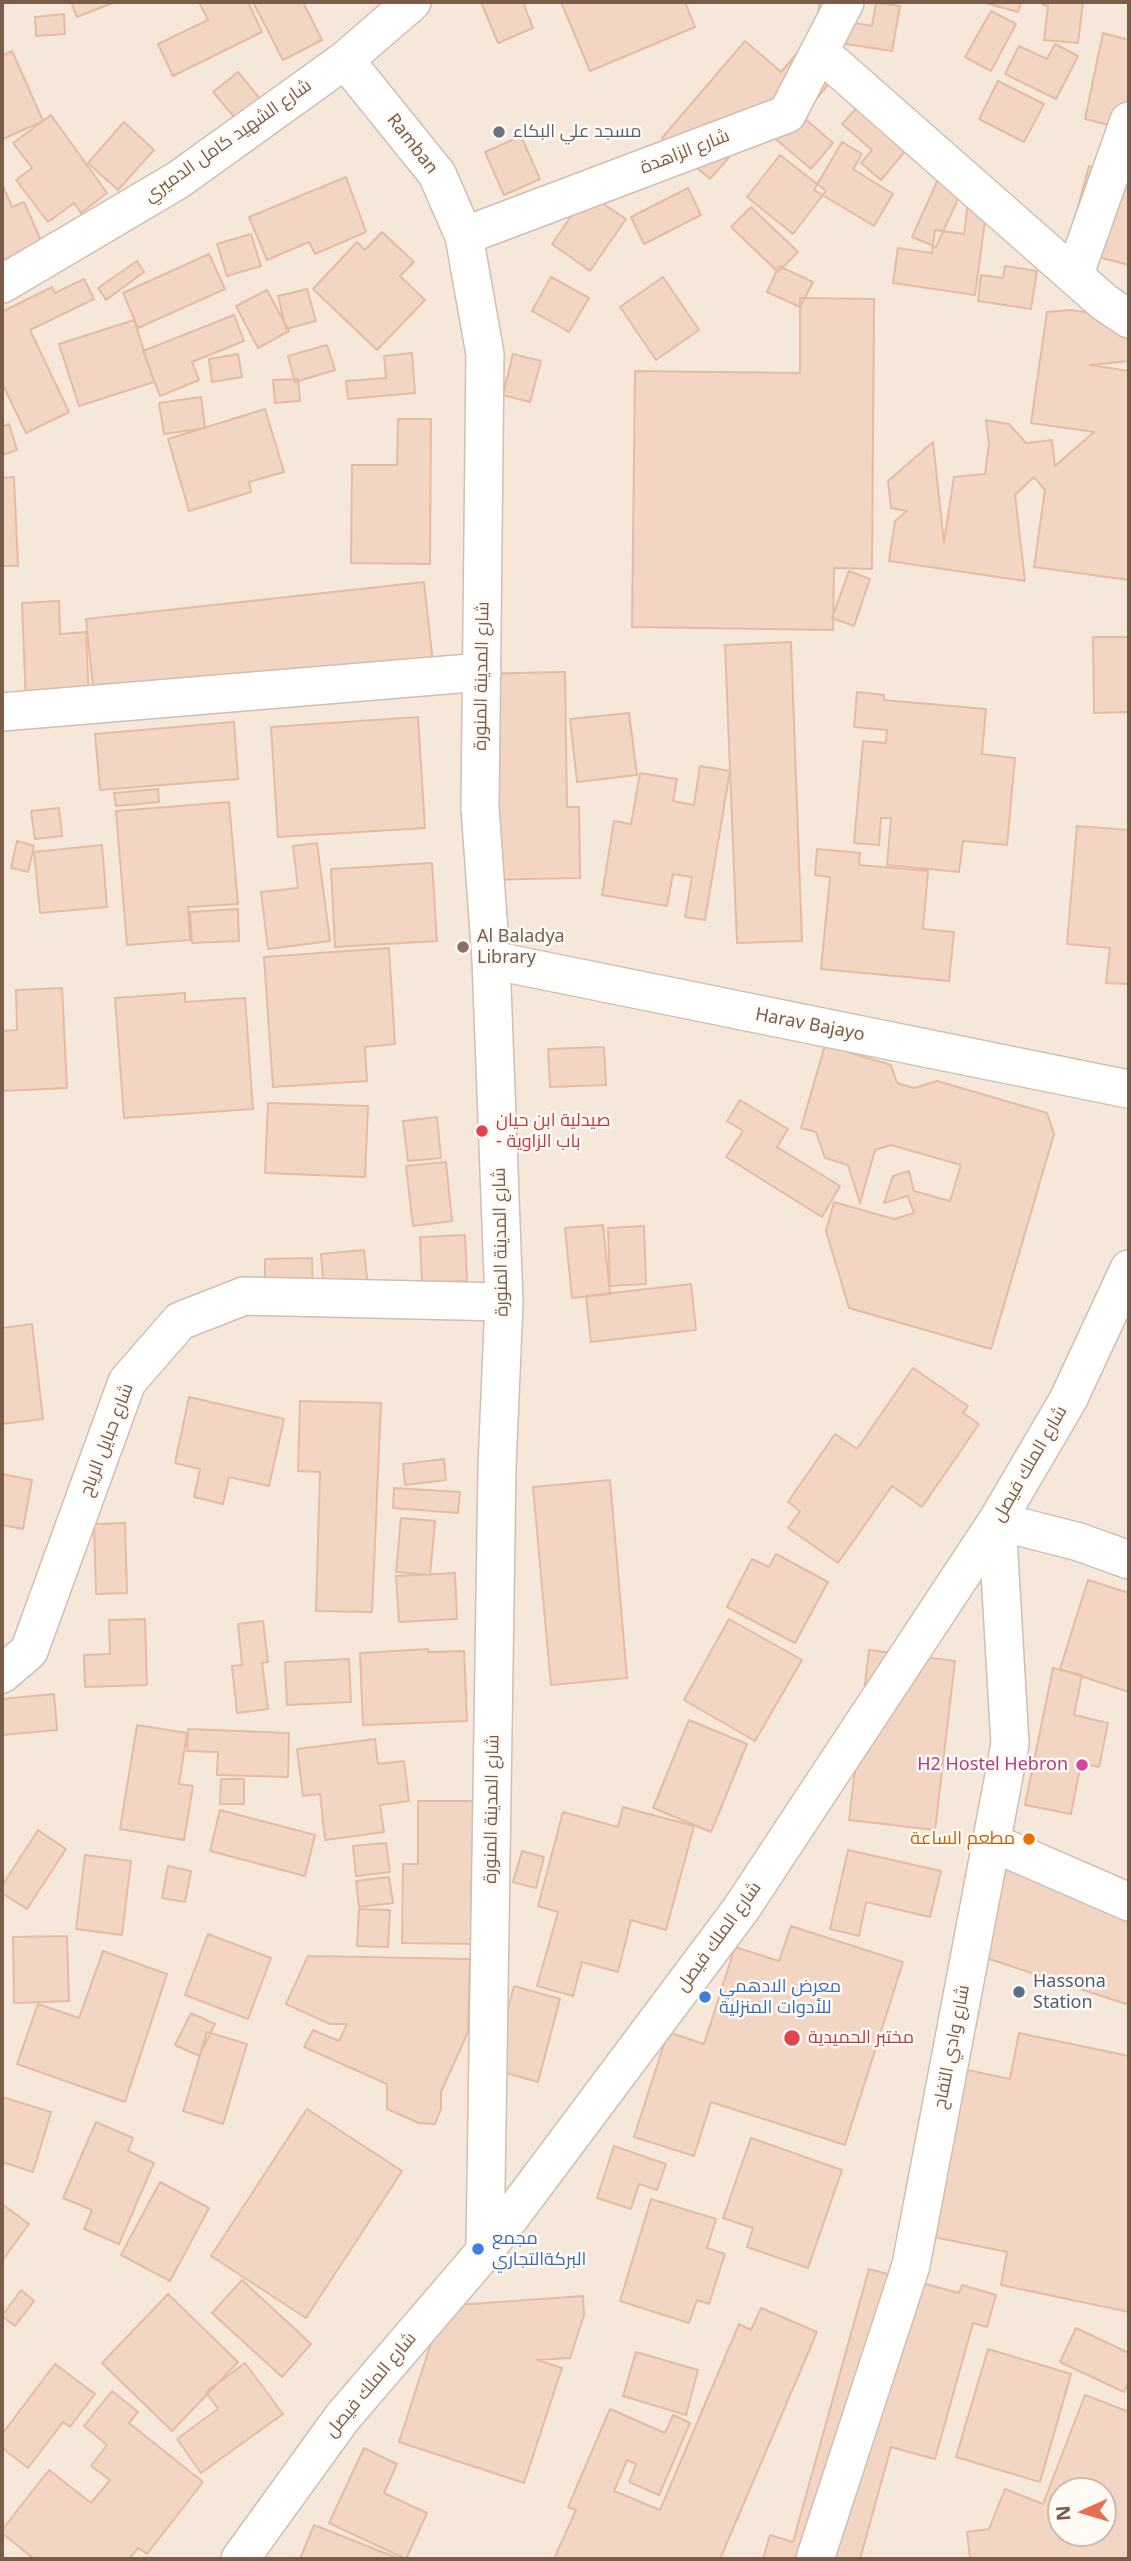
<!DOCTYPE html>
<html>
<head>
<meta charset="utf-8">
<style>
  body { margin:0 }
  #map { position:relative; width:1131px; height:2561px; overflow:hidden; background:#fdf6ec; font-family:"Noto Sans",sans-serif }
  canvas { display:block }
  .frame { position:absolute; inset:0; border:4px solid #7a5c4d; pointer-events:none }
  .north { position:absolute; left:1047px; top:2477px; width:70px; height:70px; box-sizing:border-box; background:#fffaf3; border:2px solid #cabbb1; border-radius:50%; rotate:266deg; font-size:19px; font-weight:700; line-height:28px; text-align:center; color:#7a5c4d }
  .north::after { content:''; display:block; margin:auto; width:24px; height:32px; background:#e76f51; clip-path:polygon(50% 0,100% 100%,50% 72%,0 100%) }
</style>
</head>
<body>
<div id="map">
<canvas width="1131" height="2561"></canvas>
<div class="frame"></div>
<div class="north">N</div>
</div>
<script>
const g = document.querySelector('canvas').getContext('2d');
g.lineJoin = 'round';
function paint(path, color) {
  g.fillStyle = color;
  g.fill(path, 'evenodd');
}
function shape(rows) {
  const path = new Path2D();
  for (const r of rows) {
    path.moveTo(r[0], r[1]);
    for (let i = 2; i < r.length; i += 2) path.lineTo(r[i], r[i + 1]);
  }
  return path;
}
function strokePath(path, color, width, dash) {
  g.strokeStyle = color;
  g.lineWidth = width;
  g.lineCap = dash ? 'butt' : 'round';
  g.setLineDash(dash || []);
  g.stroke(path);
}
function label(font, color, halo, rows, align = 'center') {
  g.font = font + ' "Noto Sans",Cairo,sans-serif';
  g.lineWidth = 5;
  g.setLineDash([]);
  g.textBaseline = 'middle';
  g.strokeStyle = halo;
  g.fillStyle = color;
  for (const [text, x, y, turn = 0] of rows) {
    g.save();
    g.translate(x, y);
    g.rotate((+turn || 0) * Math.PI / 180);
    g.textAlign = isNaN(turn) ? turn : align;
    if (halo) g.strokeText(text, 0, 0);
    g.fillText(text, 0, 0);
    g.restore();
  }
}
paint(shape([
  [2,2,1129,2,1129,2559,2,2559],
  [1061,2491,1103,2491,1103,2533,1061,2533]
]), '#f5e8da');
const building = shape([
  [71,2,115,2,77,17,71,2],
  [199,2,248,2,262,32,173,76,158,44,208,20,199,2],
  [253,2,303,2,322,40,283,60,253,2],
  [481,2,523,2,533,28,498,43,481,2],
  [561,2,685,2,695,27,590,71,561,2],
  [820,2,853,2,850,22,872,26,876,3,900,6,892,51,814,39,820,2],
  [982,2,1021,2,1018,12,982,2],
  [1043,2,1083,2,1078,43,1044,40,1048,6,1043,5,1043,2],
  [991,11,1016,24,991,71,965,57,991,11],
  [64,14,65,34,36,36,35,17,64,14],
  [1103,33,1129,40,1129,130,1085,119,1103,33],
  [745,41,781,72,804,45,837,74,802,116,833,143,811,169,758,124,710,179,662,138,745,41],
  [1055,44,1078,56,1056,99,1005,74,1019,46,1047,59,1055,44],
  [12,51,43,121,3,139,2,56,12,51],
  [238,72,265,105,241,125,213,92,238,72],
  [998,81,1044,104,1024,142,979,119,998,81],
  [863,101,912,143,881,180,861,163,872,150,842,124,863,101],
  [51,115,107,193,81,213,74,203,48,222,16,180,32,168,13,143,51,115],
  [124,122,154,150,118,190,88,163,124,122],
  [521,136,540,179,504,195,485,152,521,136],
  [842,142,862,154,853,169,893,194,874,226,814,190,842,142],
  [780,155,826,191,793,234,747,197,780,155],
  [1089,166,1129,177,1129,265,1067,249,1089,166],
  [346,177,366,232,315,254,309,242,267,260,249,217,346,177],
  [939,177,963,188,936,247,912,237,939,177],
  [2,184,12,207,24,202,42,243,2,261,2,184],
  [688,188,701,215,644,244,631,217,688,188],
  [587,193,626,219,590,271,552,244,587,193],
  [968,202,987,206,975,295,893,283,898,248,932,253,935,230,964,234,968,202],
  [751,207,798,252,778,272,731,227,751,207],
  [382,232,414,262,400,276,425,300,377,350,313,289,357,242,365,250,382,232],
  [251,234,261,266,227,276,217,244,251,234],
  [209,254,225,289,138,328,123,293,209,254],
  [137,261,144,272,106,300,98,288,137,261],
  [779,266,813,282,800,307,767,292,779,266],
  [1005,266,1037,271,1031,309,978,301,981,275,1003,278,1005,266],
  [551,277,589,298,569,332,532,311,551,277],
  [663,277,699,330,656,360,620,307,663,277],
  [84,279,94,299,30,330,69,412,26,433,2,383,2,312,52,287,55,293,84,279],
  [307,289,316,321,286,329,278,296,307,289],
  [267,290,289,331,258,348,236,306,267,290],
  [800,298,874,299,872,569,834,568,833,630,632,627,635,371,800,373,800,298],
  [1070,310,1129,318,1129,361,1090,365,1129,371,1129,580,1034,567,1045,490,1034,477,1015,495,1025,581,889,561,895,521,907,511,891,508,888,481,933,442,944,542,954,477,985,474,989,444,986,420,1009,424,1026,443,1052,440,1055,466,1094,432,1031,423,1047,312,1070,310],
  [234,315,244,341,192,362,199,380,160,396,143,351,234,315],
  [134,320,154,382,79,406,59,344,134,320],
  [327,345,335,370,295,382,288,356,327,345],
  [412,353,415,393,348,399,346,381,386,378,384,356,412,353],
  [238,354,242,377,212,382,209,359,238,354],
  [513,354,541,361,530,402,503,395,513,354],
  [298,379,300,401,275,403,273,380,298,379],
  [201,397,205,428,164,434,159,403,201,397],
  [265,409,284,472,249,482,251,492,189,511,168,439,265,409],
  [398,419,431,419,430,564,351,563,352,465,397,465,398,419],
  [9,424,17,450,2,455,2,427,9,424],
  [14,477,18,566,2,566,2,478,14,477],
  [849,571,870,579,854,626,832,618,849,571],
  [424,582,435,682,94,696,86,619,424,582],
  [59,601,60,634,86,632,89,701,26,704,22,603,59,601],
  [1093,637,1129,637,1129,712,1094,713,1093,637],
  [791,642,802,941,737,943,725,645,791,642],
  [565,672,567,807,579,807,580,878,476,880,472,674,565,672],
  [857,692,884,695,884,700,986,709,982,754,1015,758,1007,845,963,841,959,872,887,865,891,818,881,818,879,845,854,843,863,741,886,743,887,730,854,727,857,692],
  [629,713,637,775,577,782,570,719,629,713],
  [418,717,425,828,278,837,271,727,418,717],
  [234,722,238,779,100,790,95,734,234,722],
  [700,766,730,771,705,920,685,917,692,877,673,874,667,906,602,895,614,821,631,824,640,773,677,779,673,801,694,805,700,766],
  [158,789,159,802,116,806,114,793,158,789],
  [229,802,238,904,188,907,190,940,127,945,116,811,229,802],
  [59,808,62,836,35,839,31,811,59,808],
  [1077,826,1129,830,1129,984,1106,983,1110,948,1067,944,1077,826],
  [17,841,34,846,28,872,11,868,17,841],
  [317,843,330,941,268,949,261,892,298,888,293,846,317,843],
  [102,845,107,907,40,913,34,852,102,845],
  [817,849,860,853,859,865,928,871,923,929,954,932,949,981,821,969,830,877,815,875,817,849],
  [432,863,437,941,335,947,331,869,432,863],
  [238,909,239,941,192,943,190,912,238,909],
  [389,948,395,1044,365,1047,367,1081,273,1087,264,957,389,948],
  [62,988,67,1088,2,1091,2,1031,17,1030,16,990,62,988],
  [185,993,185,1002,245,998,253,1109,124,1118,115,998,185,993],
  [825,1045,891,1065,897,1083,914,1088,937,1081,1047,1113,1054,1134,991,1349,849,1308,826,1231,834,1202,894,1219,914,1213,908,1196,884,1203,893,1176,909,1171,914,1191,950,1201,961,1165,891,1145,875,1150,860,1203,848,1165,825,1158,816,1132,801,1128,825,1045],
  [604,1047,606,1085,550,1087,548,1049,604,1047],
  [740,1100,788,1129,777,1147,840,1186,822,1217,726,1157,743,1131,727,1121,740,1100],
  [268,1103,368,1106,365,1177,265,1173,268,1103],
  [437,1117,441,1158,408,1161,403,1121,437,1117],
  [446,1162,452,1221,413,1226,406,1166,446,1162],
  [603,1225,610,1294,572,1298,565,1228,603,1225],
  [644,1226,646,1284,610,1286,608,1228,644,1226],
  [465,1235,467,1281,422,1283,420,1237,465,1235],
  [364,1250,368,1287,324,1291,321,1254,364,1250],
  [312,1258,313,1298,265,1299,265,1259,312,1258],
  [691,1284,696,1330,591,1342,586,1296,691,1284],
  [32,1324,43,1419,2,1424,2,1328,32,1324],
  [913,1368,968,1406,963,1413,979,1424,922,1507,892,1486,838,1563,788,1528,800,1511,788,1502,835,1434,857,1449,913,1368],
  [189,1397,284,1419,269,1486,229,1477,223,1504,194,1497,200,1469,175,1463,189,1397],
  [300,1401,381,1403,372,1612,316,1611,320,1472,298,1471,300,1401],
  [444,1459,446,1480,405,1485,403,1464,444,1459],
  [2,1474,32,1480,23,1529,2,1525,2,1474],
  [610,1480,627,1678,551,1685,533,1487,610,1480],
  [394,1488,460,1492,458,1513,393,1508,394,1488],
  [401,1518,435,1521,430,1575,396,1572,401,1518],
  [125,1523,127,1593,96,1594,94,1524,125,1523],
  [776,1554,828,1582,795,1643,727,1607,752,1559,769,1567,776,1554],
  [455,1573,457,1619,399,1622,396,1576,455,1573],
  [1088,1580,1129,1593,1129,1692,1060,1669,1088,1580],
  [145,1619,147,1685,85,1687,84,1655,110,1654,109,1620,145,1619],
  [729,1619,802,1660,755,1741,684,1700,729,1619],
  [263,1621,268,1662,262,1663,268,1709,237,1713,232,1666,242,1665,238,1624,263,1621],
  [428,1649,428,1652,464,1651,467,1721,363,1725,360,1653,428,1649],
  [869,1650,955,1661,935,1830,849,1820,869,1650],
  [349,1659,351,1702,287,1705,285,1662,349,1659],
  [1053,1668,1082,1675,1074,1715,1108,1723,1099,1767,1081,1763,1071,1814,1025,1805,1053,1668],
  [54,1694,57,1730,2,1735,2,1699,54,1694],
  [689,1720,747,1744,711,1832,653,1808,689,1720],
  [137,1725,187,1733,179,1784,193,1786,184,1840,120,1829,137,1725],
  [188,1729,289,1733,288,1777,217,1775,218,1752,187,1751,188,1729],
  [375,1739,378,1764,404,1761,409,1801,380,1805,384,1832,325,1840,320,1794,303,1796,297,1749,375,1739],
  [221,1779,244,1779,244,1804,220,1804,221,1779],
  [418,1801,473,1801,472,1907,480,1944,402,1943,403,1864,418,1864,418,1801],
  [623,1807,694,1826,666,1930,631,1920,618,1972,582,1962,573,1996,537,1986,558,1912,538,1906,563,1812,618,1827,623,1807],
  [220,1810,315,1835,305,1876,210,1851,220,1810],
  [38,1830,66,1849,27,1909,2,1893,2,1886,38,1830],
  [386,1843,390,1872,356,1876,353,1846,386,1843],
  [848,1850,941,1871,930,1917,866,1902,859,1936,830,1929,848,1850],
  [522,1851,544,1857,536,1888,513,1882,522,1851],
  [997,1853,1129,1896,1129,2005,965,1951,997,1853],
  [85,1855,131,1861,122,1935,76,1929,85,1855],
  [168,1866,191,1871,185,1902,162,1898,168,1866],
  [389,1877,393,1903,359,1907,356,1881,389,1877],
  [359,1909,390,1910,388,1947,357,1946,359,1909],
  [791,1926,903,1962,845,2145,711,2102,694,2156,634,2137,668,2032,704,2044,735,1947,779,1961,791,1926],
  [208,1934,271,1958,248,2019,185,1995,208,1934],
  [67,1936,69,2001,14,2003,13,1937,67,1936],
  [103,1951,167,1974,125,2102,17,2064,38,2004,79,2018,103,1951],
  [308,1956,470,1959,468,2032,441,2092,441,2109,435,2124,419,2123,387,2109,387,2084,304,2047,313,2030,339,2041,347,2024,330,2024,286,2004,308,1956],
  [514,1986,560,1999,538,2082,492,2069,514,1986],
  [191,2013,215,2024,199,2056,175,2045,191,2013],
  [207,2032,247,2044,223,2124,183,2111,207,2032],
  [1019,2033,1129,2056,1129,2312,1001,2285,1007,2252,914,2233,948,2066,1010,2079,1019,2033],
  [2,2097,51,2112,33,2172,2,2162,2,2097],
  [307,2109,402,2171,306,2318,211,2256,307,2109],
  [96,2122,133,2138,128,2151,154,2163,119,2244,84,2229,92,2210,63,2198,96,2122],
  [751,2138,842,2170,808,2268,747,2247,753,2228,723,2218,751,2138],
  [614,2146,666,2164,657,2190,639,2184,631,2209,597,2198,614,2146],
  [160,2182,209,2208,170,2281,121,2255,160,2182],
  [651,2199,716,2219,707,2248,725,2254,709,2304,697,2300,689,2323,620,2301,651,2199],
  [2,2204,29,2224,2,2261,2,2204],
  [869,2269,959,2293,962,2285,996,2295,987,2327,973,2323,935,2459,891,2447,860,2559,763,2559,770,2535,793,2542,869,2269],
  [242,2280,311,2344,282,2377,212,2313,242,2280],
  [21,2290,34,2301,15,2326,2,2316,21,2290],
  [168,2294,238,2362,172,2431,102,2363,168,2294],
  [583,2296,584,2315,570,2358,537,2360,562,2368,524,2483,399,2442,443,2306,583,2296],
  [761,2308,817,2332,720,2559,554,2559,576,2510,568,2507,610,2409,665,2433,673,2415,690,2423,659,2495,629,2482,636,2464,627,2460,614,2491,660,2510,739,2324,751,2330,761,2308],
  [1076,2328,1129,2353,1129,2381,1124,2392,1060,2362,1076,2328],
  [988,2349,1071,2374,1040,2482,956,2457,988,2349],
  [636,2352,698,2370,686,2415,623,2396,636,2352],
  [245,2363,283,2414,201,2473,177,2439,218,2409,206,2392,245,2363],
  [55,2364,95,2394,70,2427,63,2422,28,2468,2,2448,2,2434,55,2364],
  [112,2391,138,2412,129,2423,203,2482,147,2554,138,2548,129,2559,34,2559,2,2533,2,2530,49,2470,91,2503,110,2480,91,2466,107,2445,84,2426,112,2391],
  [1085,2395,1129,2412,1129,2559,970,2559,967,2532,989,2529,1005,2489,1043,2504,1085,2395],
  [1061,2491,1103,2491,1103,2533,1061,2533,1061,2491],
  [364,2448,397,2464,384,2493,427,2513,406,2559,329,2523,364,2448],
  [314,2525,400,2559,300,2559,314,2525]
]);
paint(building, '#f3d5c3');
strokePath(building, '#e6bba3', 2);
const minor = shape([
  [820,52,1104,302,1129,319],
  [345,60,437,174,464,236,485,354,480,808,491,960,504,1302,497,1467,485,2251],
  [464,236,787,114,845,2],
  [1074,276,1129,121],
  [2,284,178,180,345,60,412,2],
  [2,712,482,672],
  [491,960,1128,1089],
  [2,1674,29,1651,127,1382,180,1321,244,1296,504,1302],
  [991,1842,1129,1902],
  [240,2559,342,2418,485,2251,741,1909,997,1521,1068,1400,1129,1269],
  [815,2559,911,2265,1010,1744,997,1521,1079,1542,1129,1560]
]);
strokePath(minor, '#d1beb0', 40);
strokePath(minor, '#fff', 37);
for (const [x, y, r, color] of [
  [499,132,7,"#6b7280"],
  [463,947,7,"#8d6e63"],
  [482,1131,7,"#e0444e"],
  [1082,1765,7,"#d1479c"],
  [1029,1839,7,"#e8710a"],
  [1019,1992,7,"#5c6f8a"],
  [705,1997,7,"#3f7fe0"],
  [792,2038,9,"#e0444e"],
  [478,2249,7,"#3f7fe0"]
]) {
  const dot = new Path2D();
  dot.arc(x, y, r, 0, 2 * Math.PI);
  g.fillStyle = color;
  g.fill(dot);
  strokePath(dot, '#fffaf3', 2.5);
}
label('18px', '#5b616d', '#fffaf3', [
  ["مسجد علي البكاء",513,132]
], 'left');
label('18px', '#7a5c4d', '#fffaf3', [
  ["شارع الشهيد كامل الدميري",228,141,-35],
  ["Ramban",412,144,52],
  ["شارع الزاهدة",685,152,-21],
  ["شارع المدينة المنورة",482,676,-89],
  ["Harav Bajayo",810,1025,11],
  ["شارع المدينة المنورة",501,1242,-91],
  ["شارع حبايل الرياح",107,1440,-69],
  ["شارع الملك فيصل",1030,1464,-60],
  ["شارع المدينة المنورة",492,1809,-89],
  ["شارع الملك فيصل",719,1937,-54],
  ["شارع وادي التفاح",952,2047,-79],
  ["شارع الملك فيصل",371,2385,-50]
]);
label('18px', '#785e54', '#fffaf3', [
  ["Al Baladya",477,937],
  ["Library",477,958]
], 'left');
label('18px', '#be3a42', '#fffaf3', [
  ["صيدلية ابن حيان",496,1121],
  ["- باب الزاوية",496,1142],
  ["مختبر الحميدية",808,2038]
], 'left');
label('18px', '#b23c85', '#fffaf3', [
  ["H2 Hostel Hebron",1068,1765]
], 'right');
label('18px', '#c56008', '#fffaf3', [
  ["مطعم الساعة",1015,1839]
], 'right');
label('18px', '#4e5e75', '#fffaf3', [
  ["Hassona",1033,1982],
  ["Station",1033,2003]
], 'left');
label('18px', '#366cbe', '#fffaf3', [
  ["معرض الادهمي",719,1987],
  ["للأدوات المنزلية",719,2008],
  ["مجمع",492,2239],
  ["البركةالتجاري",492,2260]
], 'left');
</script>
</body>
</html>
